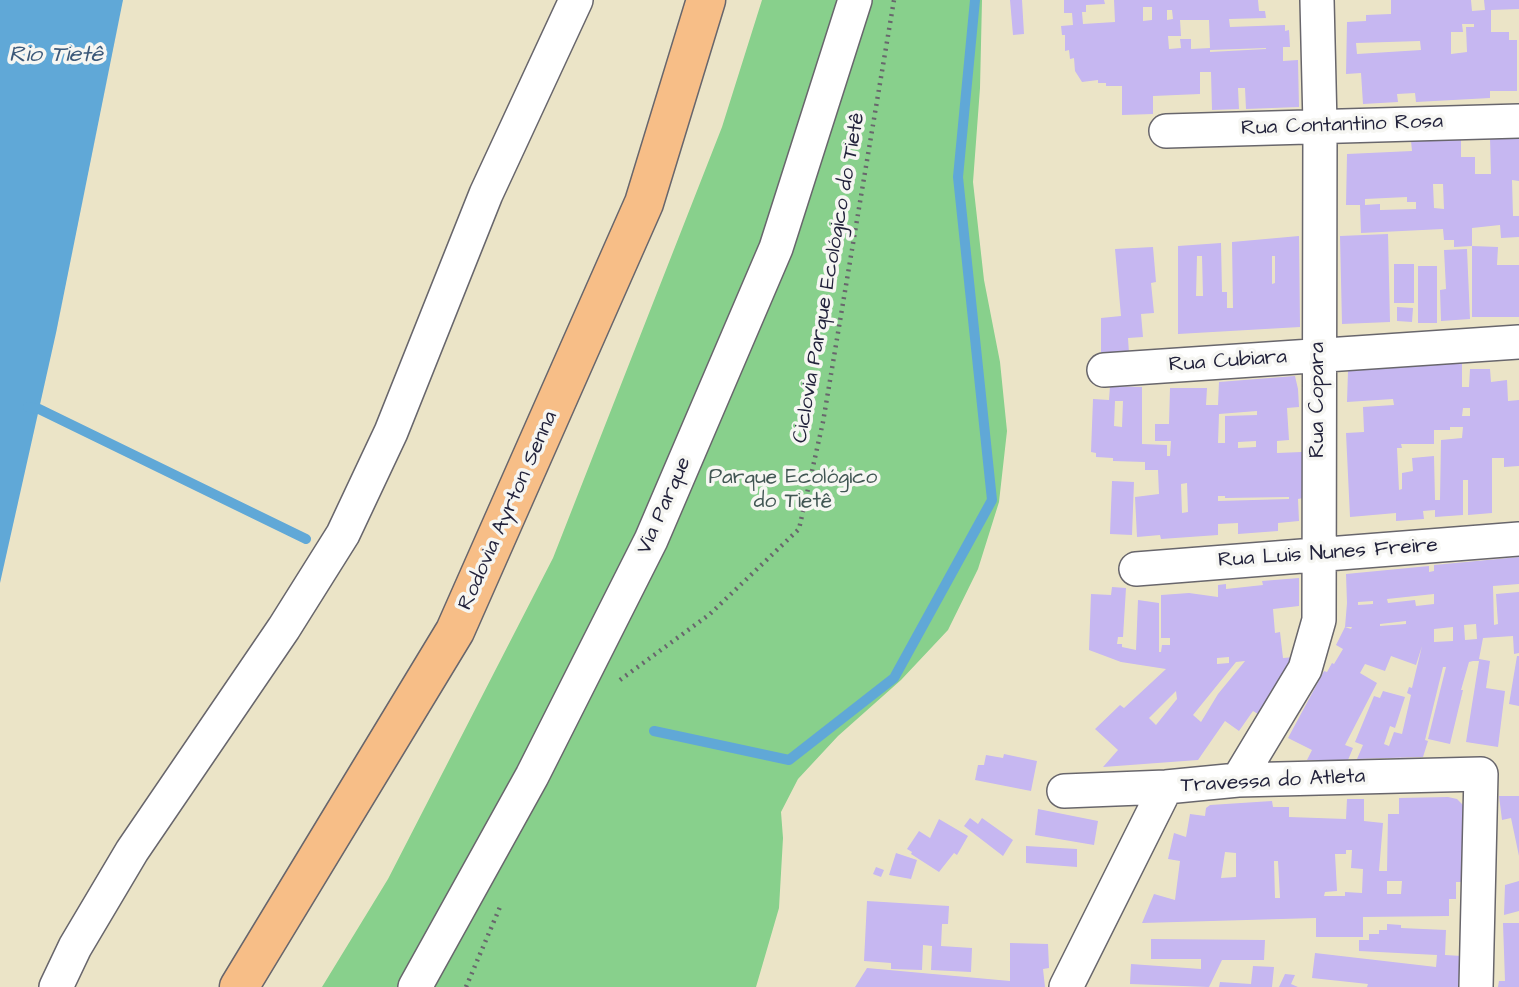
<!DOCTYPE html>
<html>
<head>
<meta charset="utf-8">
<style>
  body { margin:0 }
  canvas { display:block; background:#ebe4c7 }
</style>
</head>
<body>
<canvas width="1519" height="987"></canvas>
<script>
const g = document.querySelector('canvas').getContext('2d');
g.lineJoin = 'round';
function paint(path, color) {
  g.fillStyle = color;
  g.fill(path, 'evenodd');
}
function shape(rows) {
  const path = new Path2D();
  for (const r of rows) {
    path.moveTo(r[0], r[1]);
    for (let i = 2; i < r.length; i += 2) path.lineTo(r[i], r[i + 1]);
  }
  return path;
}
function strokePath(path, color, width, dash) {
  g.strokeStyle = color;
  g.lineWidth = width;
  g.lineCap = dash ? 'butt' : 'round';
  g.setLineDash(dash || []);
  g.stroke(path);
}
function label(font, color, halo, rows, align = 'center') {
  g.font = font + ' "Architects Daughter",sans-serif';
  g.lineWidth = 7;
  g.setLineDash([]);
  g.textBaseline = 'middle';
  g.strokeStyle = halo;
  g.fillStyle = color;
  for (const [text, x, y, turn = 0] of rows) {
    g.save();
    g.translate(x, y);
    g.rotate((+turn || 0) * Math.PI / 180);
    g.textAlign = isNaN(turn) ? turn : align;
    if (halo) g.strokeText(text, 0, 0);
    g.fillText(text, 0, 0);
    g.restore();
  }
}
paint(shape([
  [762,0,982,0,980,88,973,182,984,280,1000,362,1007,431,999,502,978,569,948,630,901,680,838,736,798,779,781,812,783,838,779,908,756,987,322,987,388,879,553,558,722,127]
]), '#88d08c');
paint(shape([
  [0,0,123,0,56,333,0,583]
]), '#60a8d7');
strokePath(shape([
  [28,407,39,409,306,539],
  [654,731,789,760,894,678,992,500,958,177,975,0]
]), '#60a8d7', 10);
paint(shape([
  [1010,0,1022,0,1024,34,1013,35],
  [1064,0,1104,0,1105,4,1086,5,1086,12,1082,12,1083,24,1115,22,1114,0,1258,0,1259,11,1265,11,1266,18,1229,19,1230,27,1285,25,1285,31,1289,30,1290,47,1283,47,1283,61,1298,60,1299,107,1246,109,1245,88,1238,88,1239,109,1212,110,1211,72,1200,72,1200,94,1153,96,1153,114,1122,115,1122,86,1106,86,1106,83,1098,83,1098,80,1082,82,1075,71,1074,58,1070,59,1069,50,1065,51,1065,35,1062,35,1061,26,1073,25,1072,13,1064,13],
  [1143,7,1152,7,1152,20,1143,21],
  [1167,10,1172,10,1173,19,1167,20],
  [1180,20,1209,20,1210,48,1191,49,1191,39,1180,39,1181,48,1169,49,1168,36,1181,36],
  [1266,48,1266,49,1210,52,1210,50],
  [1391,0,1471,0,1472,11,1485,10,1484,0,1519,0,1519,9,1491,10,1491,32,1509,32,1509,40,1517,40,1517,91,1490,91,1490,98,1416,102,1415,93,1397,94,1398,102,1363,104,1361,73,1346,74,1347,22,1366,21,1366,15,1391,14],
  [1462,24,1474,24,1474,27,1466,27,1467,52,1451,54,1451,32,1463,32],
  [1420,41,1421,50,1357,54,1356,43],
  [1519,137,1519,181,1512,180,1513,216,1519,216,1519,237,1501,238,1500,225,1472,228,1472,246,1498,247,1497,265,1519,265,1519,317,1472,317,1472,246,1454,247,1454,240,1444,240,1443,229,1361,233,1360,205,1346,205,1347,154,1412,151,1411,141,1461,139,1461,157,1475,157,1475,174,1491,174,1490,138],
  [1433,184,1443,184,1444,209,1434,208],
  [1407,197,1407,202,1416,202,1416,209,1380,210,1380,204,1365,205,1365,199],
  [1388,234,1390,322,1342,324,1340,236],
  [1299,236,1300,327,1178,334,1178,246,1221,243,1222,292,1227,292,1227,308,1233,308,1232,242],
  [1197,256,1202,256,1203,296,1196,296],
  [1272,256,1275,256,1275,283,1272,284],
  [1153,247,1156,282,1151,283,1154,313,1141,314,1143,337,1128,338,1129,353,1101,354,1101,318,1121,316,1115,249],
  [1467,249,1470,319,1441,321,1440,290,1446,289,1444,250],
  [1394,264,1414,264,1414,303,1394,303],
  [1418,266,1437,266,1437,323,1418,323],
  [1397,307,1413,308,1412,322,1397,321],
  [1462,363,1462,387,1469,387,1470,369,1490,369,1491,382,1507,380,1508,401,1519,400,1519,466,1504,467,1504,458,1492,458,1492,513,1468,515,1468,480,1463,480,1463,515,1435,517,1435,510,1423,511,1424,519,1396,521,1396,513,1350,517,1346,433,1364,432,1363,407,1394,405,1393,399,1347,402,1348,371],
  [1463,408,1470,408,1470,416,1462,416],
  [1450,427,1463,427,1462,438,1441,440,1440,500,1435,500,1434,456,1412,458,1413,471,1402,473,1402,489,1399,490,1397,448,1402,448,1401,444,1434,444,1434,430,1450,430],
  [1295,376,1298,389,1299,407,1287,408,1289,440,1277,441,1277,453,1302,452,1303,498,1298,499,1299,521,1278,523,1278,531,1238,534,1238,523,1218,524,1218,535,1161,539,1160,535,1137,537,1135,497,1159,494,1158,470,1145,470,1145,462,1113,461,1113,458,1096,457,1096,453,1091,452,1093,399,1109,400,1110,386,1142,387,1142,444,1167,445,1167,456,1170,456,1171,441,1155,441,1155,424,1169,424,1170,388,1207,388,1206,405,1218,405,1219,382],
  [1115,401,1123,401,1122,427,1114,426],
  [1257,411,1257,415,1225,416,1225,443,1218,443,1219,414],
  [1256,441,1256,447,1238,448,1238,442],
  [1187,483,1188,512,1182,513,1181,484],
  [1218,496,1225,496,1225,498,1289,497,1289,499,1218,501],
  [1112,481,1134,482,1132,535,1110,534],
  [1519,557,1519,584,1493,586,1494,625,1498,624,1496,594,1519,592,1519,653,1514,654,1513,636,1483,638,1479,659,1490,661,1486,688,1505,691,1498,747,1466,742,1479,661,1473,661,1469,662,1461,690,1463,690,1450,744,1428,739,1446,667,1443,667,1425,740,1428,741,1423,757,1357,759,1363,745,1355,742,1374,696,1380,698,1383,691,1405,697,1395,728,1390,726,1384,744,1389,746,1394,732,1402,734,1411,695,1407,693,1409,687,1412,688,1422,646,1416,665,1391,656,1385,671,1365,664,1360,673,1377,683,1345,745,1353,748,1348,760,1307,760,1312,750,1288,738,1324,671,1327,672,1332,663,1334,664,1343,649,1336,645,1345,627,1351,629,1352,627,1345,627,1347,603,1346,574,1429,566,1429,572,1434,571,1434,565],
  [1434,594,1434,604,1416,606,1415,600,1388,603,1387,599],
  [1373,601,1373,604,1358,605,1358,602],
  [1406,621,1406,624,1380,626,1380,624],
  [1476,624,1477,639,1465,640,1464,625],
  [1453,627,1453,641,1434,642,1434,629],
  [1299,578,1299,606,1273,609,1275,633,1280,632,1283,658,1296,657,1258,714,1253,711,1239,731,1225,721,1198,760,1103,767,1118,750,1095,729,1120,705,1124,708,1166,669,1121,662,1089,650,1091,594,1111,595,1112,587,1126,588,1123,637,1118,637,1117,644,1122,644,1122,647,1136,650,1138,600,1159,603,1159,652,1161,652,1162,645,1170,645,1170,638,1161,638,1161,595,1189,593,1218,597,1218,585,1226,584,1226,589,1263,585,1262,581],
  [1229,657,1229,663,1217,664,1217,658],
  [1245,661,1218,694,1201,722,1193,715,1236,662],
  [1176,691,1177,699,1156,725,1149,718],
  [1517,656,1519,656,1519,706,1509,704],
  [1004,754,1037,761,1031,791,975,780,978,765,984,765,986,755,1003,758],
  [1499,796,1519,796,1519,856,1511,818,1502,820],
  [1448,797,1457,799,1463,805,1464,882,1456,882,1456,899,1449,899,1449,916,1363,917,1363,937,1316,937,1316,918,1142,923,1154,894,1175,900,1180,861,1168,859,1174,833,1186,837,1190,814,1205,816,1206,808,1210,805,1272,801,1273,807,1289,807,1289,817,1346,819,1347,799,1364,799,1364,821,1383,823,1379,871,1387,871,1388,814,1399,814,1399,798],
  [1346,850,1352,850,1351,868,1363,869,1362,893,1345,892,1345,896,1324,896,1325,892,1337,891,1335,854,1346,854],
  [1225,852,1236,853,1236,877,1221,878],
  [1274,861,1278,861,1280,898,1275,898],
  [1387,881,1402,881,1401,894,1387,894],
  [1038,809,1098,821,1094,845,1035,835],
  [970,818,978,824,982,818,1013,840,1003,856,964,826],
  [939,819,968,836,957,855,954,853,939,872,911,854,912,852,907,849,919,831,930,838],
  [1026,846,1077,849,1077,867,1026,863],
  [896,853,917,860,911,879,889,875],
  [876,867,884,870,881,877,873,874],
  [1519,881,1519,911,1504,915,1505,885],
  [867,901,949,906,948,924,942,924,941,946,972,948,971,972,931,970,932,946,923,945,922,970,891,969,891,963,864,961],
  [1503,923,1519,923,1519,987,1498,987,1499,981,1505,981],
  [1387,924,1401,925,1401,928,1446,930,1445,955,1462,956,1459,987,1367,987,1368,984,1312,978,1315,953,1436,967,1437,955,1359,951,1359,940,1369,940,1369,934,1379,934,1379,930,1387,930],
  [1151,939,1265,940,1264,960,1222,960,1209,987,1130,984,1131,964,1201,969,1201,959,1151,959],
  [1010,943,1048,944,1049,968,1043,969,1045,987,855,987,867,968,1010,981],
  [1253,966,1274,967,1272,987,1219,987,1220,982,1251,984],
  [1285,974,1295,975,1291,984,1298,987,1279,987]
]), '#c6b7f1');
const minor = shape([
  [1166,131,1519,121],
  [1104,370,1519,342],
  [1136,569,1519,539],
  [1238,780,1305,669,1319,620,1320,125,1317,0],
  [1064,791,1166,787,1238,780,1481,774,1476,987],
  [56,987,75,947,132,851,284,628,343,534,391,432,486,194,576,0],
  [415,987,532,776,651,540,776,248,855,0],
  [1066,987,1166,787]
]);
const highway = shape([
  [239,987,455,631,644,203,706,0]
]);
strokePath(minor, '#68666c', 36);
strokePath(highway, '#68666c', 41);
strokePath(shape([
  [620,680,710,614,799,529,823,422,894,0],
  [466,987,500,907]
]), '#68666c', 4.5, [2, 5]);
strokePath(minor, '#fff', 33);
strokePath(highway, '#f7be87', 38);
label('21px', '#22223b', '#f6f6f2', [
  ["Rua Contantino Rosa",1342,126,-2],
  ["Ciclovia Parque Ecológico do Tietê",830,278,-80],
  ["Rua Cubiara",1228,362,-4],
  ["Rua Copara",1319,400,-90],
  ["Via Parque",665,506,-66],
  ["Rodovia Ayrton Senna",509,511,-66],
  ["Rua Luis Nunes Freire",1328,554,-4],
  ["Travessa do Atleta",1273,782,-3]
]);
label('21px', '#415653', '#f6f6f2', [
  ["Parque Ecológico",793,479],
  ["do Tietê",793,503]
]);
label('italic 23px', '#3b5879', '#f6f6f2', [
  ["Rio Tietê",56,56]
]);
</script>
</body>
</html>
